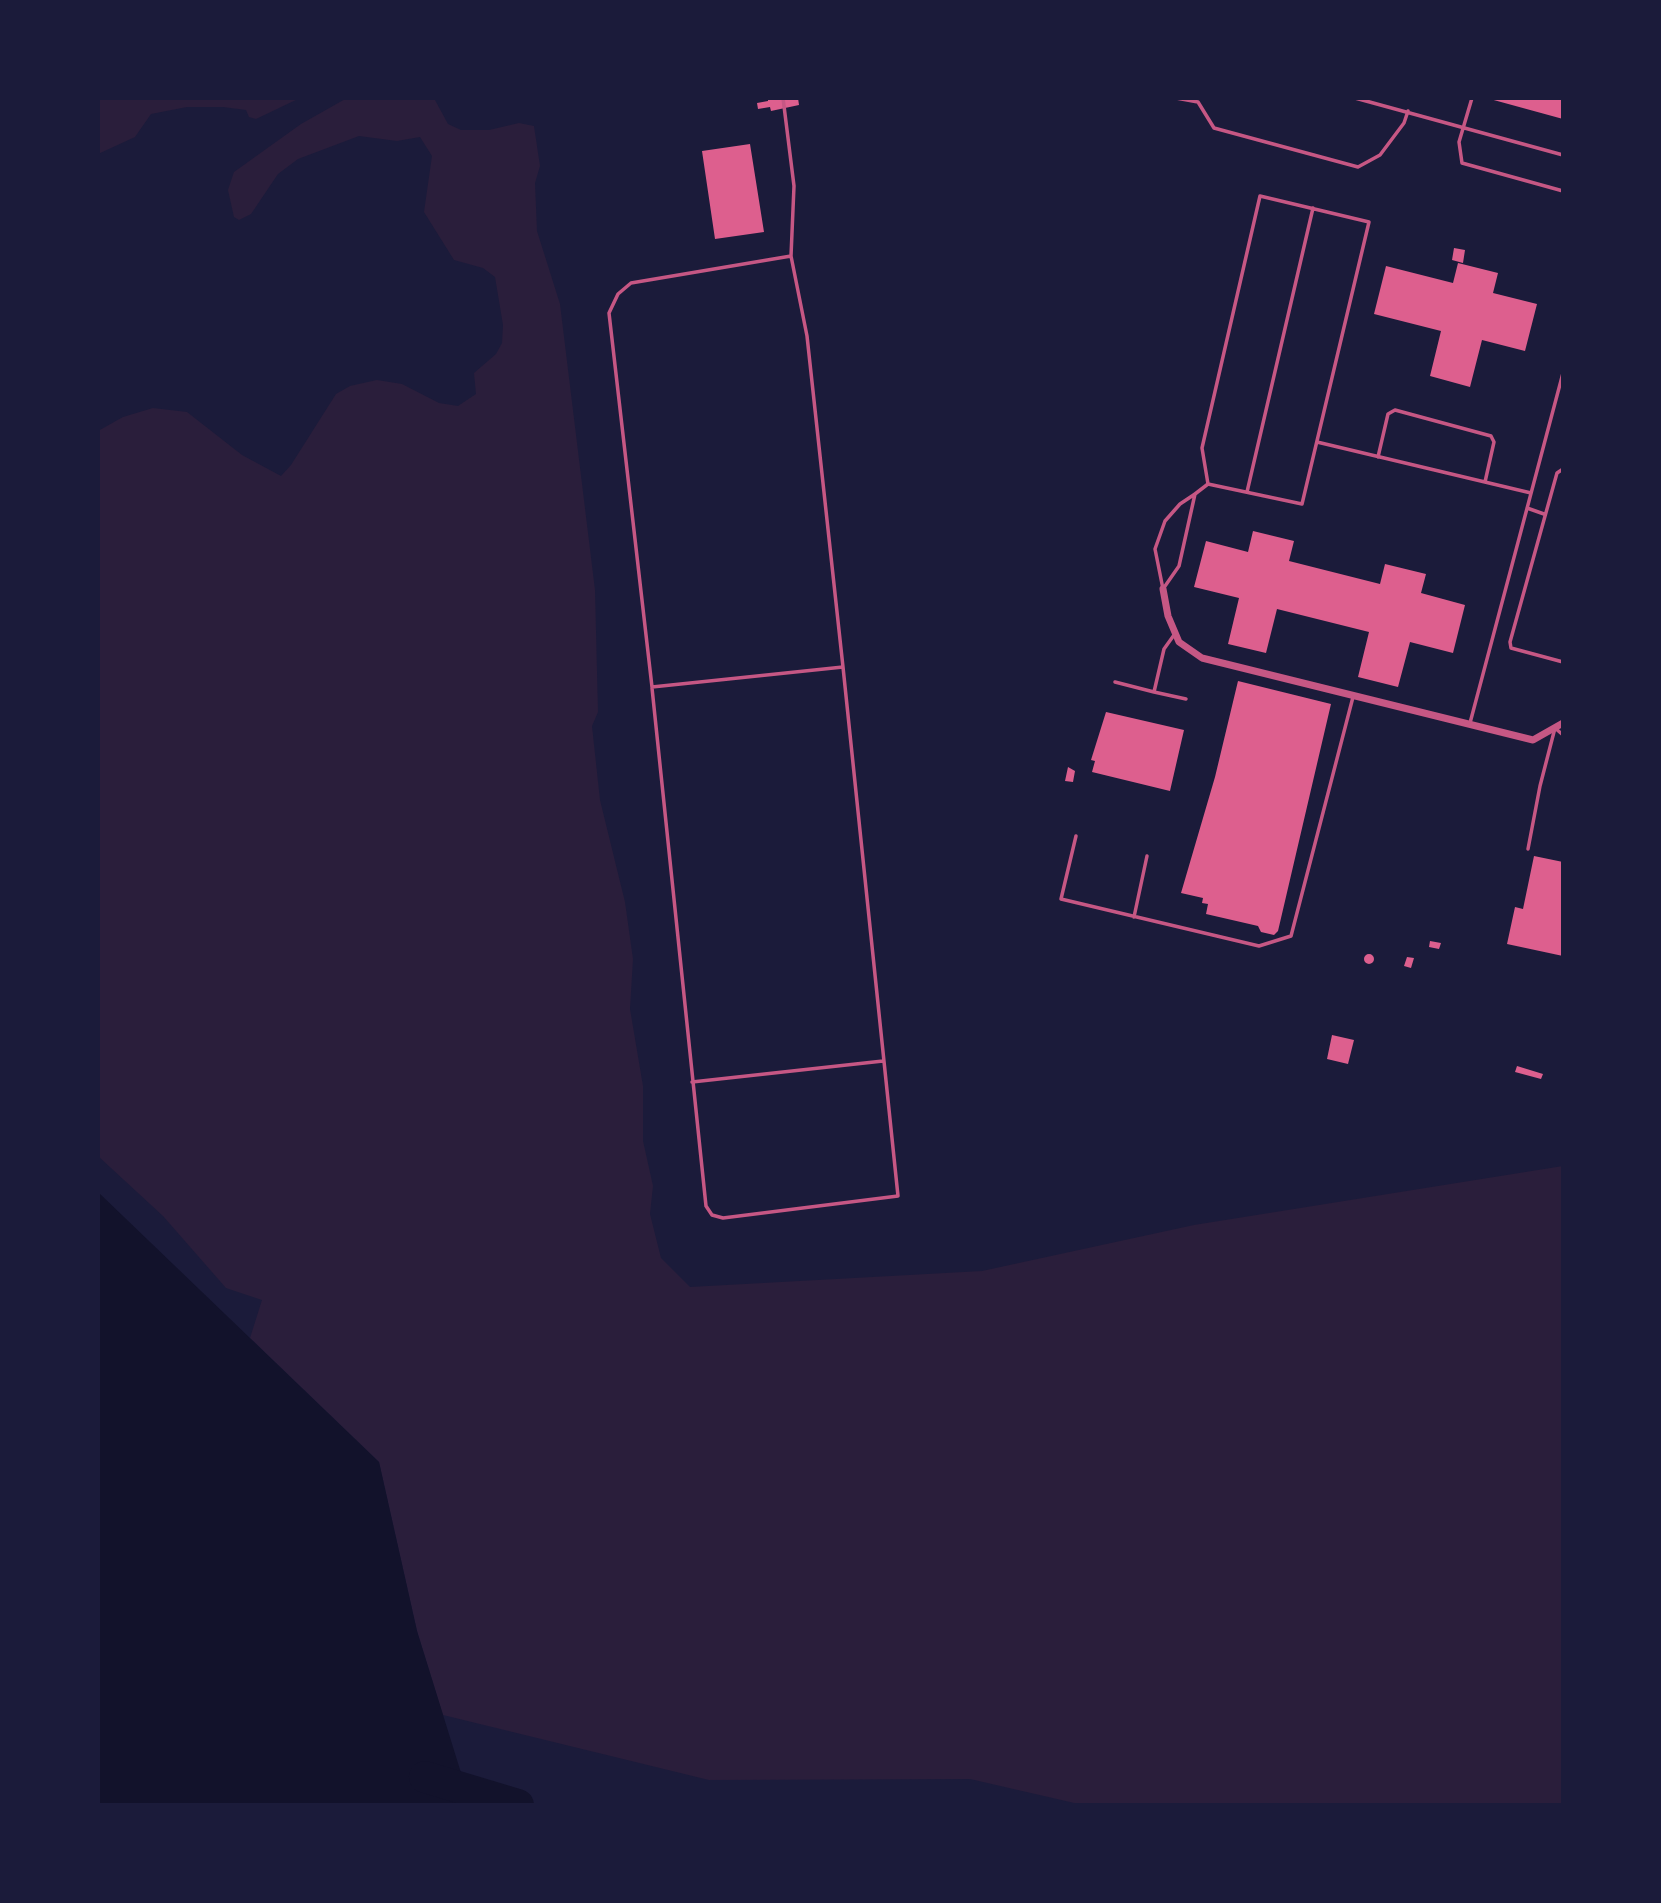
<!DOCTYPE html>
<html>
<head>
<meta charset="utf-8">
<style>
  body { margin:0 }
  #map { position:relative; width:1661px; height:1903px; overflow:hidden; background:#1b1b3a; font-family:Barlow,sans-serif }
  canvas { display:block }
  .frame { position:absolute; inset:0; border:100px solid #1b1b3a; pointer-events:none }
</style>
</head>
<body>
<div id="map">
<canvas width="1661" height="1903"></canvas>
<div class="frame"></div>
</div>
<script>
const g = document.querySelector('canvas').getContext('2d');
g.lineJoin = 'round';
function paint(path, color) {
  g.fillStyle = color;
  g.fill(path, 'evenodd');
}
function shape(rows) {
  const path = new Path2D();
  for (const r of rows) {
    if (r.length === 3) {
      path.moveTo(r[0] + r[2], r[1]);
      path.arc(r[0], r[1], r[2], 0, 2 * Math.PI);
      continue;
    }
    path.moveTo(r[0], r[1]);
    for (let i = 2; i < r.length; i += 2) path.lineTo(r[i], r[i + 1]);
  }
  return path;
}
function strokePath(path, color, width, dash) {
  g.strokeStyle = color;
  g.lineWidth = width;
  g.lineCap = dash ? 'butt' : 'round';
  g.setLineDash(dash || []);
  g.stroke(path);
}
paint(shape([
  [98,98,300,98,256,119,249,117,246,110,223,107,187,107,151,114,135,137,98,154],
  [347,98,435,100,448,124,461,130,489,130,519,123,534,126,540,166,535,183,537,231,560,304,595,590,598,712,592,726,600,800,625,902,633,959,630,1009,643,1086,643,1141,653,1186,650,1214,661,1258,690,1287,982,1271,1194,1225,1563,1166,1563,1805,1083,1805,970,1779,709,1780,443,1715,417,1631,379,1462,250,1338,262,1300,226,1288,163,1216,98,1156,98,431,123,417,153,408,187,412,242,455,281,476,291,465,336,394,350,386,377,380,402,384,439,403,458,406,476,394,474,373,496,354,502,343,503,325,495,277,483,268,454,260,424,212,432,156,420,137,397,141,359,136,298,159,278,174,251,214,239,220,234,217,228,190,234,172,301,124]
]), '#2a1e3b');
paint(shape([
  [98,1192,379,1462,417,1631,471,1805,98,1805]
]), '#12122b');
strokePath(shape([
  [425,1777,518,1805]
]), '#12122b', 32);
paint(shape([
  [768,98,798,98,799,105,771,111,770,107,758,109,757,103,768,101],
  [1563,98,1563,119,1490,99,1490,98],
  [750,144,764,232,715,239,702,151],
  [1454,248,1465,250,1463,263,1452,260],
  [1458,263,1498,273,1493,293,1537,304,1525,351,1482,340,1470,387,1430,376,1441,331,1374,314,1386,266,1453,283],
  [1253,531,1294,541,1289,561,1380,584,1385,564,1426,574,1421,593,1465,605,1453,653,1410,642,1398,687,1358,677,1369,632,1277,609,1266,653,1228,644,1239,598,1194,587,1206,541,1248,552],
  [1238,681,1331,704,1278,931,1274,935,1261,932,1258,926,1206,914,1208,904,1202,903,1203,898,1181,893,1215,777],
  [1106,712,1184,730,1170,791,1092,772,1095,761,1091,760],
  [1068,767,1075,771,1073,782,1065,781],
  [1534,856,1563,862,1563,956,1507,944,1515,907,1523,909],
  [1430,941,1441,943,1439,949,1429,947],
  [1369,959,5],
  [1407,957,1414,958,1411,968,1404,966],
  [1332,1035,1354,1040,1348,1064,1327,1059],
  [1517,1066,1543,1074,1541,1079,1515,1072]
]), '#dd5f8e');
strokePath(shape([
  [783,98,794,186,791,256,631,283,618,294,609,313,652,687,843,667,807,336,791,256],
  [1176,98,1198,102,1214,128,1358,167,1380,155,1404,123,1408,111],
  [1355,98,1563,155],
  [1472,98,1459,142,1462,163,1563,191],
  [1260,196,1369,222,1302,504,1208,484,1202,448,1260,196],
  [1317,442,1531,493],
  [1378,457,1388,414,1395,410,1491,436,1494,442,1485,482],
  [1563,469,1557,473,1510,642,1511,648,1563,662],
  [1247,492,1313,208],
  [1195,494,1179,566,1163,589,1155,549,1165,521,1180,504,1195,494],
  [1195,494,1208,484],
  [1527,508,1544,514],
  [1115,682,1154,692,1164,649,1174,635],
  [652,688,706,1206,712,1215,723,1218,898,1196,843,667],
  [1154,692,1186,699],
  [1470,723,1563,373],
  [1076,836,1061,899,1259,946,1291,936,1353,697],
  [1528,849,1540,786,1555,728,1563,735],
  [1134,917,1147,856],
  [692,1082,883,1061]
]), '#c65784', 3.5);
strokePath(shape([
  [1163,589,1168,616,1179,642,1202,658,1533,740,1563,723]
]), '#c65784', 7);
</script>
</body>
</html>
